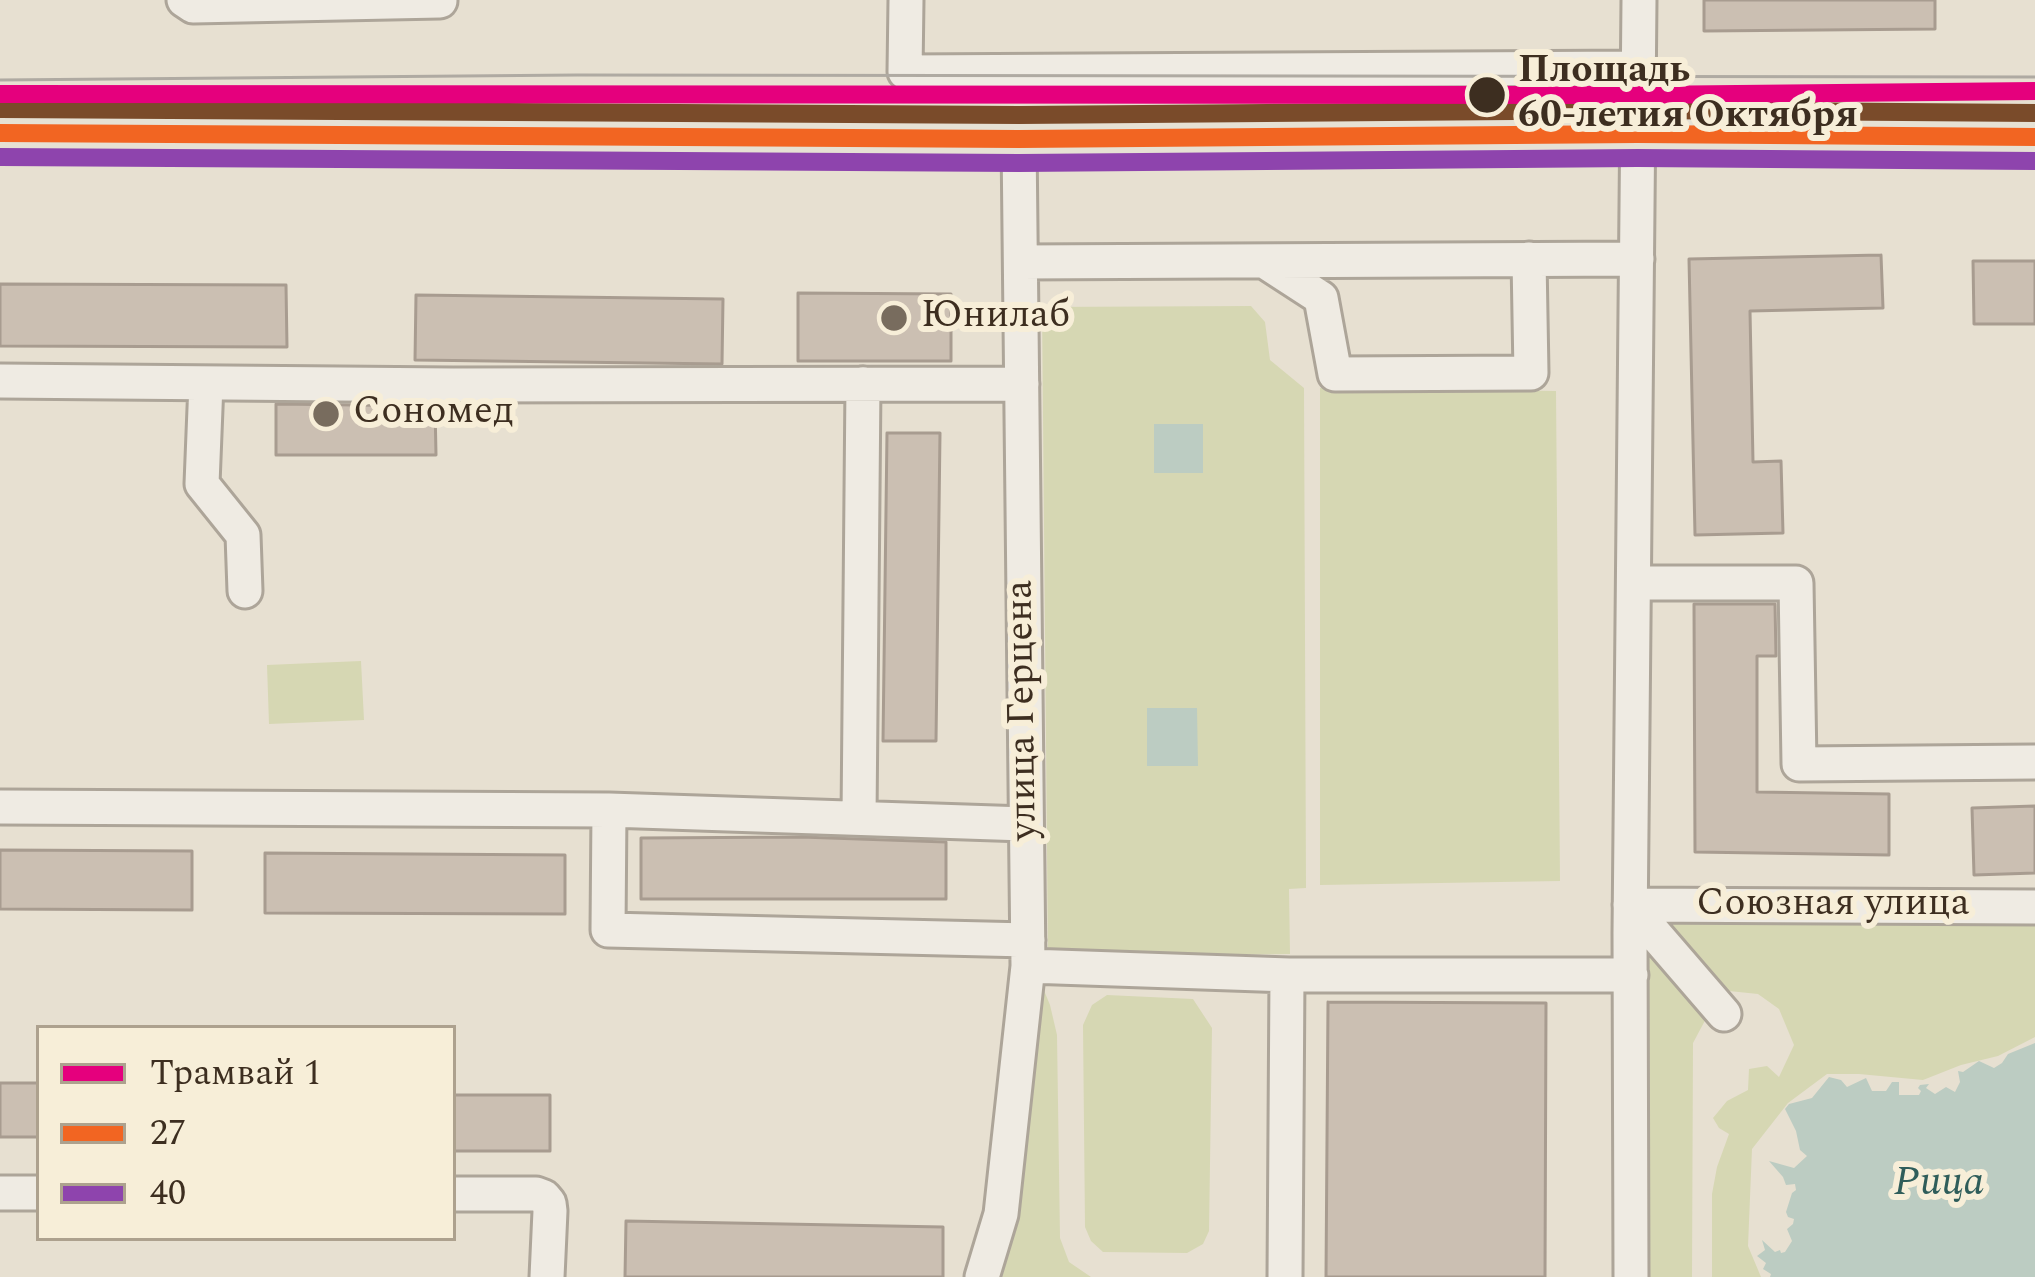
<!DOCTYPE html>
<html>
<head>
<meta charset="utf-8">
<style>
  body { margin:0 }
  #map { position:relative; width:2035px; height:1277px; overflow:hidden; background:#e7e0d1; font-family:Spectral,serif }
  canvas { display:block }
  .legend { position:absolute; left:36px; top:1025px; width:420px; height:216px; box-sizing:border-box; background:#f7eed8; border:3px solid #ada18e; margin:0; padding:15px 21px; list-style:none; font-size:36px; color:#3d2e20 }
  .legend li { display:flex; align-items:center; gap:24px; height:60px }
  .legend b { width:60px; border:3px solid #ada18e }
</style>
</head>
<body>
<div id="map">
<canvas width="2035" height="1277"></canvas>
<ul class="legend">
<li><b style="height:15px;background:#e5007d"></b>Трамвай 1</li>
<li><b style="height:15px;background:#f26522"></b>27</li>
<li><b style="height:15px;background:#8e44ad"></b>40</li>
</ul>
</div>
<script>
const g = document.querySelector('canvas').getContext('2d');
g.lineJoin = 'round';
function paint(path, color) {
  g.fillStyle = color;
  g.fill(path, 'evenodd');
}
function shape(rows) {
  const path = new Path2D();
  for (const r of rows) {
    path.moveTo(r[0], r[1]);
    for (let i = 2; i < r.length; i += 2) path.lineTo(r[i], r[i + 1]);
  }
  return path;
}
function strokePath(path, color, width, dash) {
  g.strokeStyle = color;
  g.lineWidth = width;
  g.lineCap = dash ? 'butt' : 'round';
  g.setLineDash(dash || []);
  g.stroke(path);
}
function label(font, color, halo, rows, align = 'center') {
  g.font = font + ' Spectral,serif';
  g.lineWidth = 12;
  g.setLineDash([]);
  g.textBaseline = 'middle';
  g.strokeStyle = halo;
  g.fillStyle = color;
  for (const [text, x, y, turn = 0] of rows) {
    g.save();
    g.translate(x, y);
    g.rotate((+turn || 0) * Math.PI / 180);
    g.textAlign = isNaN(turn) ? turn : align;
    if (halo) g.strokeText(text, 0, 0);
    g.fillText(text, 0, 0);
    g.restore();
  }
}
paint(shape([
  [1251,306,1265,322,1270,360,1304,388,1306,888,1289,889,1290,954,1048,957,1042,307],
  [1320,388,1556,391,1560,881,1320,885],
  [361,661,364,720,269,724,267,665],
  [1662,917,2035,920,2035,1037,1998,1056,1961,1065,1923,1080,1859,1074,1827,1074,1788,1103,1752,1149,1748,1246,1761,1277,1712,1277,1712,1194,1717,1167,1729,1134,1719,1128,1713,1118,1727,1101,1748,1090,1749,1069,1767,1066,1779,1077,1794,1045,1779,1009,1758,994,1729,991],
  [1639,938,1709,1013,1693,1043,1692,1277,1640,1277],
  [1038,976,1050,1005,1057,1035,1060,1238,1069,1262,1091,1277,1002,1277,1019,1217,1019,1183],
  [1107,995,1193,999,1212,1028,1209,1231,1203,1244,1187,1253,1103,1252,1091,1241,1085,1227,1083,1025,1092,1005]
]), '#d6d7b3');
paint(shape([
  [1154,424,1203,424,1203,473,1154,473],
  [1147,708,1197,708,1198,766,1147,766],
  [2035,1043,2035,1277,1770,1277,1771,1274,1763,1269,1766,1263,1757,1256,1765,1250,1762,1240,1775,1252,1780,1250,1781,1253,1785,1252,1792,1241,1787,1229,1793,1224,1794,1219,1788,1217,1786,1212,1792,1193,1796,1190,1795,1184,1786,1185,1783,1177,1769,1161,1794,1168,1807,1156,1800,1150,1796,1131,1785,1109,1789,1104,1812,1098,1829,1077,1841,1080,1847,1087,1866,1078,1872,1091,1886,1091,1892,1082,1899,1082,1899,1095,1919,1095,1921,1091,1918,1088,1920,1085,1929,1084,1926,1088,1935,1094,1946,1087,1955,1092,1960,1082,1958,1071,1963,1072,1979,1061,1994,1068,2002,1063,2008,1054]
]), '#bcccc2');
const building = shape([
  [1704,0,1935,0,1935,29,1704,31,1704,0],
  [1881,255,1883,308,1750,311,1753,462,1781,461,1783,533,1695,535,1689,259,1881,255],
  [1973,261,2035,261,2035,324,1974,324,1973,261],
  [0,284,286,285,287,347,0,346,0,284],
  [798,293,951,294,951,361,798,361,798,293],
  [416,295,723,299,722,364,415,360,416,295],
  [276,404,435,406,436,455,276,455,276,404],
  [887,433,940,433,936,741,883,741,887,433],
  [1694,604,1775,604,1776,656,1757,656,1757,792,1889,794,1889,855,1695,852,1694,604],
  [2035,806,2035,873,1974,875,1972,808,2035,806],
  [801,837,946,842,946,899,641,899,641,838,801,837],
  [0,850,192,851,192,910,0,909,0,850],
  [265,853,565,855,565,914,265,913,265,853],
  [1328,1002,1546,1003,1545,1277,1326,1277,1328,1002],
  [0,1083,39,1083,39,1137,0,1137,0,1083],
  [453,1095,550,1095,550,1151,453,1151,453,1095],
  [626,1221,943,1227,943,1277,625,1277,626,1221]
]);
paint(building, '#cbbfb2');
strokePath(building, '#a89c90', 3);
const minor = shape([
  [184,0,193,6,440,1],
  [906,0,905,72,1638,68],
  [1264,261,1321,298,1335,374,1531,373,1529,259],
  [1021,262,1637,259],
  [0,381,453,385,1022,384],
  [206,383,202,484,243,535,245,591],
  [1634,583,1796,583,1799,764,2035,762],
  [0,807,609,810,1025,824],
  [609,810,608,930,1028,940],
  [859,818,863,384],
  [1630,905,2035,907],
  [1630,905,1724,1014],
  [1028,966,1289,975,1631,975],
  [0,1193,39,1193],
  [453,1194,536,1194,544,1197,549,1203,550,1211,547,1277],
  [982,1277,1001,1214,1028,966,1019,139],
  [1285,1277,1287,975],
  [1631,1277,1630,933,1639,0]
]);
const major = shape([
  [0,133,1019,139,1638,134,2035,137]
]);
strokePath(minor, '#ada599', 39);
strokePath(major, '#928b80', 48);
strokePath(minor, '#efebe3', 33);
strokePath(major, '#e6e1d4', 42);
strokePath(shape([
  [0,80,577,75,2035,77]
]), '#afaaa2', 3);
strokePath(shape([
  [0,133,1019,139,1638,134,2035,137]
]), '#f26522', 18);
strokePath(shape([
  [0,157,1019,163,1638,158,2035,161]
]), '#8e44ad', 18);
strokePath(shape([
  [0,109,1019,115,1638,110,2035,113]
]), '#7a4b2a', 18);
strokePath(shape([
  [0,94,1638,95,2035,91]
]), '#e5007d', 18);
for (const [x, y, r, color] of [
  [1487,95,20,"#3d2e20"],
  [894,318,15,"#786c5e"],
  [326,414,15,"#786c5e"]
]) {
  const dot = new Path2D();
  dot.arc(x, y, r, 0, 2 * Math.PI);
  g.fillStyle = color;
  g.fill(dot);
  strokePath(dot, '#f7eed8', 4.5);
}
label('bold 39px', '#3d2e20', '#f7eed8', [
  ["Площадь",1518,73],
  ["60-летия Октября",1518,118]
], 'left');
label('39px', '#3d2e20', '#f7eed8', [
  ["Юнилаб",921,318],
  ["Сономед",353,414]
], 'left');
label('39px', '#3d2e20', '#f7eed8', [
  ["улица Герцена",1025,710,-91],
  ["Союзная улица",1833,906]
]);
label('italic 42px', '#2f5d5a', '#f7eed8', [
  ["Рица",1939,1186]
]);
</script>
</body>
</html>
